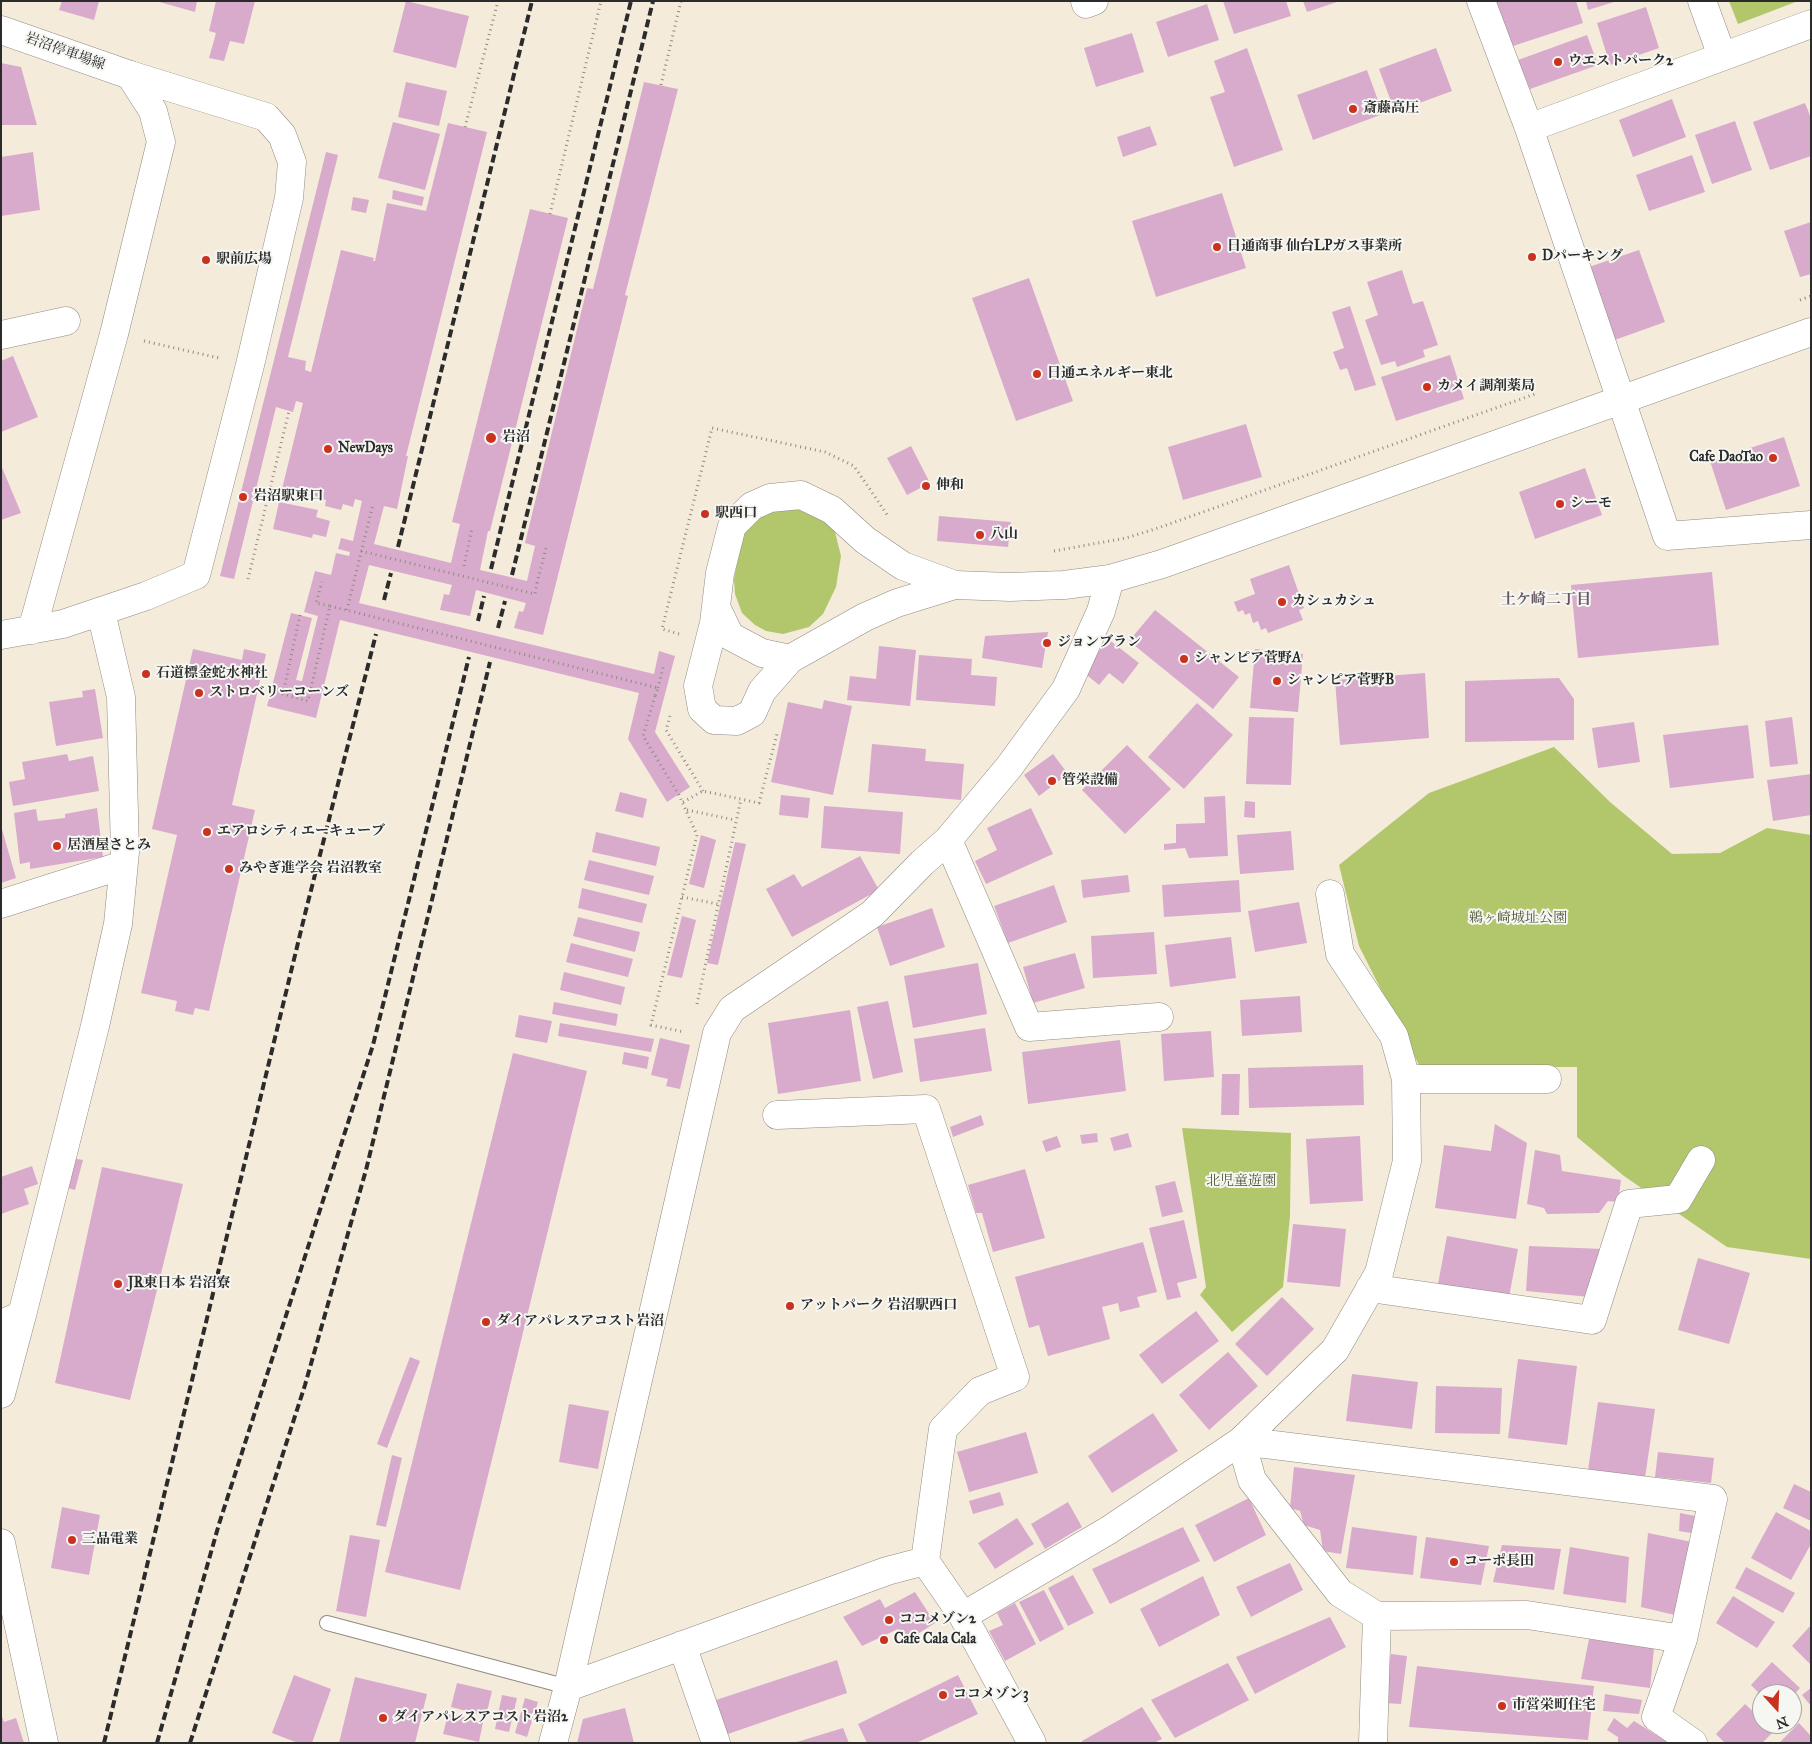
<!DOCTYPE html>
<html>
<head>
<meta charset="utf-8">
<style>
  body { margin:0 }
  #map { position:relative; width:1812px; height:1744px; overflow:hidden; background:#f4ebda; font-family:"IM FELL Great Primer",serif }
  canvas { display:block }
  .frame { position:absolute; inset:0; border:2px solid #2b2b2b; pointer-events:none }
  .north { position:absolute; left:1752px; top:1684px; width:50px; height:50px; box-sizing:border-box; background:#f6f6f2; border:1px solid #a5a5a2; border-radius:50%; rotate:160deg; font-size:14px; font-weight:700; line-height:20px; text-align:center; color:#2b2b2b }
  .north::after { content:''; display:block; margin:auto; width:18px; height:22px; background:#c8321e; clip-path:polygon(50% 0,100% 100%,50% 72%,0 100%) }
</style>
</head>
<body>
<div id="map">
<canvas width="1812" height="1744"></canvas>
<div class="frame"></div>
<div class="north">N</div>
</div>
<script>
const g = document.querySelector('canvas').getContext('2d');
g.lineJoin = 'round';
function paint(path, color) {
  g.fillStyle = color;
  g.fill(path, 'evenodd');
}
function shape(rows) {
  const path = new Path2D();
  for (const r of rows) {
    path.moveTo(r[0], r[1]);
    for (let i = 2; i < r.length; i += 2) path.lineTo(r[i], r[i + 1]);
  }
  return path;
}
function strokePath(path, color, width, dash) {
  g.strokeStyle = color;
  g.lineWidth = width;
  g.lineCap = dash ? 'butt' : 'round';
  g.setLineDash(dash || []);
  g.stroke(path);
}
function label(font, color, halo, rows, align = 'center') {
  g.font = font + ' "IM FELL Great Primer","Noto Serif JP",serif';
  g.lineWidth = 4;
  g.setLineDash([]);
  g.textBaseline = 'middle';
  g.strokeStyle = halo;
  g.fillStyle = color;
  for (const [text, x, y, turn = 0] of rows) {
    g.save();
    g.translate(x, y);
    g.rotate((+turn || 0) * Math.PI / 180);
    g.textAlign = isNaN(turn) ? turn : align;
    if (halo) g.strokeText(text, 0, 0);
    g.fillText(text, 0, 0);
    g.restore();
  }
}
paint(shape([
  [1729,1,1798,1,1738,24],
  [785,506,803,509,833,524,841,556,836,587,823,614,809,627,783,634,766,631,755,625,742,613,735,594,734,579,743,533,757,518],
  [1554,747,1610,802,1672,854,1720,853,1767,828,1811,835,1811,1259,1727,1247,1624,1176,1577,1137,1577,1067,1420,1067,1359,946,1339,865,1429,793],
  [1182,1128,1291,1133,1290,1216,1283,1287,1232,1332,1200,1295,1206,1287]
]), '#b2c76c');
paint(shape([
  [62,1,99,1,94,20,59,10],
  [156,1,197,1,195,12],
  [216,1,255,1,244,44,230,41,224,61,209,58,216,33,209,31],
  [406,1,469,16,456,68,393,52],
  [1223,1,1286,1,1291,16,1234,34],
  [1303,1,1337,1,1337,2,1307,12],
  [1497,1,1576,1,1583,23,1510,47,1495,2],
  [1586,1,1614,1,1614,2,1588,10],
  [1207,4,1219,40,1168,57,1156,22],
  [1646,7,1659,48,1610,65,1597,23],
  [1132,33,1144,72,1096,87,1084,48],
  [1587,35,1598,65,1530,89,1518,60],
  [1247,48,1283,150,1234,167,1210,97,1225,92,1214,61],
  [1436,48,1452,91,1395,112,1379,69],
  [1,63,21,67,37,125,1,125],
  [1367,70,1383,114,1313,140,1297,95],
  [406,82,447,91,439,126,398,117],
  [644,82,678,89,625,295,628,296,543,635,514,628,519,611,523,612,526,603,476,590,470,616,440,610,444,594,449,595,452,585,369,565,359,603,654,674,659,651,675,656,655,732,690,787,667,802,628,739,639,693,340,620,316,718,267,706,291,613,312,618,296,680,302,681,318,616,304,612,315,571,331,575,336,553,349,556,350,552,338,549,341,538,353,541,362,501,355,499,353,507,343,504,341,510,325,506,326,500,282,489,303,403,296,401,293,412,276,407,234,579,220,576,326,152,338,155,288,357,306,361,305,370,311,372,341,250,374,258,373,261,375,261,387,203,426,211,448,123,487,132,406,456,408,456,397,509,384,506,374,544,451,563,460,524,452,522,530,209,568,218,490,531,488,531,480,570,527,581,535,546,525,543,587,288,593,289],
  [1672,99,1686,137,1633,157,1619,120],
  [1805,103,1811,118,1811,156,1770,170,1753,122],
  [1735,121,1752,170,1712,184,1695,135],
  [393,122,440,134,425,190,378,178],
  [1150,126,1157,145,1123,157,1117,137],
  [33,152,40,210,1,216,1,157],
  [1692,155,1705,192,1649,211,1636,175],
  [393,190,424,197,422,206,392,199],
  [1222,193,1246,268,1156,297,1132,221],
  [353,197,369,200,366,213,351,210],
  [1811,222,1811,274,1800,277,1784,231],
  [1639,250,1665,322,1609,342,1583,269],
  [1402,270,1413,304,1423,301,1438,345,1423,350,1425,357,1397,367,1395,361,1381,365,1365,320,1378,315,1367,282],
  [1029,278,1073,401,1016,421,972,298],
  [1350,306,1376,385,1355,391,1347,368,1340,370,1333,352,1344,348,1332,312],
  [1450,355,1464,399,1396,421,1381,377],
  [13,356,38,417,1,432,1,361],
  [1246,424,1262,477,1183,500,1168,447],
  [1784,437,1800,486,1726,510,1710,461],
  [911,446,930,483,907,495,887,458],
  [1,465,21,513,1,520],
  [1585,468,1602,515,1535,539,1519,492],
  [279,502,318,510,316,517,330,521,326,537,313,534,312,538,273,529],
  [939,516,1011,522,1008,547,937,541],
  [1289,565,1304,608,1299,610,1303,620,1268,633,1266,628,1261,630,1258,621,1253,623,1250,613,1245,615,1243,610,1238,612,1234,602,1255,594,1250,579],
  [1712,572,1719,645,1578,658,1571,585],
  [1155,610,1239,677,1213,709,1129,641],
  [1048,632,1042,668,982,658,985,636],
  [1108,639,1139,663,1123,684,1109,673,1099,685,1083,672],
  [879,646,916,650,910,706,847,700,850,676,876,679],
  [193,649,242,660,244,649,266,654,232,805,255,810,209,1011,195,1008,193,1015,175,1011,177,1001,141,993,177,835,152,829],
  [1255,649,1303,654,1298,712,1250,708],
  [919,655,972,659,971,675,997,677,995,706,916,700],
  [1425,673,1429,738,1340,745,1335,680],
  [1559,678,1574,699,1574,740,1465,742,1465,681],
  [95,689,103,738,56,746,49,702,83,697,82,691],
  [824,700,852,706,833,795,771,782,788,702,822,709],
  [1197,703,1233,735,1184,789,1148,757],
  [1249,717,1294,718,1291,785,1246,784],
  [1792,717,1798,764,1770,767,1765,721],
  [1634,722,1640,762,1598,768,1592,728],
  [1748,725,1754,778,1670,788,1663,735],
  [872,744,926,749,925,761,964,764,961,800,868,792],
  [1127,745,1171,789,1125,834,1082,790],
  [67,754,69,761,93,756,99,791,13,806,9,782,25,779,22,762],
  [1053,754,1068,774,1039,796,1024,775],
  [1811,774,1811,815,1773,821,1767,780],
  [620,792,647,799,643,818,615,811],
  [781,795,810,798,808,818,779,815],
  [1225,796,1228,856,1189,858,1185,848,1164,850,1164,844,1176,843,1176,824,1205,823,1204,797],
  [1245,801,1255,802,1255,818,1244,817],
  [824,806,903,812,900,854,821,848],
  [97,808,103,857,30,869,30,862,20,864,14,813,36,809,38,821,65,818,65,814],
  [1031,808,1053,854,986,884,975,861,997,850,987,828],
  [1,826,16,878,1,883],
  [1291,831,1294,870,1240,874,1237,835],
  [596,832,660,847,656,866,592,852],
  [701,835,716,840,704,888,689,884],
  [735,842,746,844,718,965,707,963],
  [860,856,879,890,792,937,766,889,794,874,802,887],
  [589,860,654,876,649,895,584,880],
  [1128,875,1130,892,1083,898,1081,880],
  [1239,880,1241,912,1164,917,1162,885],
  [1054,885,1067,922,1008,943,994,906],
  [582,888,647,904,642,923,578,908],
  [1299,902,1307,943,1255,952,1248,911],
  [932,908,945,947,890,966,877,927],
  [682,916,696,920,682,978,667,975],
  [578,917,640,932,635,952,573,936],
  [1154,932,1157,974,1093,978,1091,936],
  [1231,937,1236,978,1170,987,1165,945],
  [571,943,633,959,628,977,566,962],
  [1075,953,1085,988,1033,1003,1023,967],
  [978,963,987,1014,913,1028,904,976],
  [564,972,625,987,621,1005,560,990],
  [1300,996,1302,1032,1242,1036,1240,1000],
  [888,1001,903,1072,873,1079,857,1007],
  [554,1002,618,1014,616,1026,552,1014],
  [850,1010,861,1081,778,1094,768,1023],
  [519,1015,552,1021,547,1043,515,1037],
  [560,1023,654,1039,651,1052,558,1036],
  [985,1028,992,1071,920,1082,914,1039],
  [1211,1031,1214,1077,1164,1081,1161,1034],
  [660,1038,690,1045,680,1089,666,1086,668,1079,651,1075],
  [1120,1040,1126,1091,1028,1104,1022,1052],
  [624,1052,649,1057,647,1069,622,1064],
  [513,1053,587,1071,460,1590,385,1572],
  [1363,1065,1364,1105,1249,1108,1248,1068],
  [1222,1074,1240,1074,1239,1115,1221,1115],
  [981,1115,984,1125,953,1137,950,1127],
  [1495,1124,1527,1143,1516,1219,1435,1208,1444,1145,1491,1151],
  [1097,1133,1098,1142,1082,1144,1080,1135],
  [1128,1133,1132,1147,1114,1151,1110,1138],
  [1057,1136,1061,1147,1046,1152,1042,1141],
  [1360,1136,1363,1201,1310,1204,1306,1139],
  [1535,1150,1560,1155,1562,1171,1621,1180,1618,1202,1608,1201,1599,1213,1547,1214,1544,1208,1527,1204],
  [72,1158,83,1160,75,1190,64,1187],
  [32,1166,38,1184,24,1189,29,1204,1,1214,1,1177],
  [102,1167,183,1184,130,1400,55,1383],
  [1025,1169,1045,1238,993,1252,982,1213,976,1213,968,1185],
  [1175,1181,1183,1212,1162,1217,1155,1186],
  [1184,1220,1197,1278,1177,1283,1181,1297,1167,1300,1149,1228],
  [1293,1224,1346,1229,1340,1287,1287,1282],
  [1447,1236,1518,1249,1509,1297,1438,1284],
  [1143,1242,1157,1292,1137,1297,1140,1307,1120,1312,1118,1303,1102,1307,1110,1339,1048,1356,1039,1325,1029,1328,1015,1277],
  [1529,1246,1603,1249,1590,1297,1526,1291],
  [1698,1258,1750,1273,1729,1344,1678,1330],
  [1282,1297,1314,1329,1267,1376,1235,1344],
  [1196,1311,1219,1341,1162,1384,1139,1355],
  [1228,1352,1258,1386,1209,1430,1179,1395],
  [410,1357,420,1361,387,1448,377,1444],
  [1518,1359,1577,1366,1567,1445,1508,1438],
  [1352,1374,1418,1382,1412,1429,1346,1421],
  [1436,1386,1502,1388,1500,1434,1435,1433],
  [1598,1402,1655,1409,1645,1478,1588,1470],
  [569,1404,609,1411,598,1469,559,1462],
  [1153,1413,1178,1451,1112,1493,1088,1456],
  [1026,1432,1038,1473,969,1492,957,1452],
  [1658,1452,1714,1458,1711,1483,1655,1477],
  [392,1455,402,1458,386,1527,376,1525],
  [1294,1467,1355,1475,1341,1554,1323,1551,1320,1530,1304,1525,1300,1511,1290,1508],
  [1794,1484,1811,1492,1811,1521,1783,1508],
  [1000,1492,1004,1505,973,1514,969,1501],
  [1249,1498,1266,1535,1214,1562,1195,1525],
  [1068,1502,1082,1527,1045,1549,1031,1524],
  [62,1507,100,1515,89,1575,51,1568],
  [1776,1512,1811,1531,1811,1544,1791,1580,1751,1558],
  [1680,1513,1700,1517,1697,1534,1679,1531],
  [1017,1518,1034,1544,995,1569,978,1543],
  [1183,1527,1200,1561,1110,1604,1092,1569],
  [1352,1527,1417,1536,1413,1575,1346,1568],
  [1648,1533,1692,1542,1679,1616,1641,1607],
  [350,1535,380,1540,366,1617,336,1611],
  [1426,1537,1489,1546,1481,1585,1420,1578],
  [1502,1545,1561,1549,1554,1590,1493,1582],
  [1570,1547,1629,1557,1626,1603,1563,1594],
  [1290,1563,1303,1590,1251,1617,1236,1587],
  [1746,1567,1795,1593,1783,1613,1735,1588],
  [1073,1575,1094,1613,1068,1626,1048,1588],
  [1203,1576,1220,1615,1159,1647,1140,1609],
  [1044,1590,1064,1629,1040,1642,1019,1602],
  [915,1592,935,1623,905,1642,898,1629,862,1646,843,1617,880,1599,885,1608],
  [1733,1596,1775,1622,1757,1648,1716,1623],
  [1015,1603,1036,1644,1005,1661,989,1631,1003,1625,997,1613],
  [1330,1617,1346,1647,1255,1694,1236,1657],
  [1811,1625,1811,1665,1792,1646],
  [1589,1639,1654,1648,1650,1688,1581,1679],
  [1391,1654,1407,1656,1401,1704,1384,1703],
  [837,1660,847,1693,722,1736,710,1702],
  [1772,1662,1800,1688,1792,1697,1792,1694,1762,1694,1762,1696,1751,1685],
  [1228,1663,1249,1700,1175,1738,1151,1700],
  [1417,1666,1594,1686,1588,1740,1409,1727],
  [294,1675,331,1689,312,1743,298,1743,272,1733],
  [958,1675,978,1714,916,1743,867,1743,858,1724],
  [355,1677,427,1694,415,1743,339,1743],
  [457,1683,492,1691,486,1716,451,1707],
  [1811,1688,1811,1706,1802,1695],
  [1605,1694,1642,1700,1639,1714,1603,1711],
  [502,1695,517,1698,509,1732,495,1729],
  [525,1698,538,1702,527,1737,515,1733],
  [1745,1704,1762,1720,1762,1724,1766,1724,1774,1731,1762,1743,1725,1743,1716,1734],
  [1142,1707,1162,1739,1154,1743,1083,1743,1082,1741],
  [625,1708,634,1743,577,1743,583,1719],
  [1,1714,4,1722,16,1718,24,1743,1,1743],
  [448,1714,483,1722,479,1742,443,1734],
  [1614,1718,1627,1728,1634,1721,1666,1741,1664,1743,1618,1743,1618,1737,1607,1730],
  [1799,1723,1811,1736,1811,1743,1779,1743],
  [843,1728,849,1743,797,1743,797,1742]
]), '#d8abcd');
const service = shape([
  [327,1623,568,1687]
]);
const minor = shape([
  [1085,1,1086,4,1094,1],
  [1481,1,1529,128,1667,536,1811,525],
  [1702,1,1722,56],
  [1529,128,1811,24],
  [1,335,66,321],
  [801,495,832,510,865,540,903,566,955,585,897,603,865,617,790,659,762,691,752,713,737,721,714,720,702,709,698,686,714,623,720,573,732,526,752,506,770,498,801,495],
  [716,607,730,636,762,653,790,659],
  [948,840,1029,1027,1159,1017],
  [1330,894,1340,954,1394,1036,1406,1079,1407,1161,1379,1273,1335,1350,1241,1441,1252,1480,1340,1593,1377,1616,1373,1743],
  [1,904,123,865],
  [1406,1079,1547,1079],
  [777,1115,926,1109,1015,1377,980,1391,943,1429,925,1561],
  [1370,1288,1592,1320,1629,1204,1678,1199,1701,1160],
  [1,1324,22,1315,95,1026,118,924,125,852,121,697,101,612],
  [1,1394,22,1315],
  [1,1543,44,1743],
  [963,1616,1109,1530,1241,1441,1713,1499,1683,1639,1527,1615,1377,1616],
  [1683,1639,1656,1717,1693,1743],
  [682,1645,716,1743],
  [568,1687,887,1571,925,1561,963,1616,1032,1743],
  [553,1743,568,1687,717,1033,732,1009,872,914,922,863,948,840,1009,767,1066,689,1101,611,1110,579]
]);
const tertiary = shape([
  [955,585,1010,587,1064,585,1110,579,1162,564,1811,332],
  [32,630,114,334,161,142,153,111,130,75],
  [1,635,63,624,146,596,196,575,250,365,289,198,292,162,282,135,266,117,130,75]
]);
const secondary = shape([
  [1,30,130,75]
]);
strokePath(service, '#908b82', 16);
strokePath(minor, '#908b82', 29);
strokePath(tertiary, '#908b82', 29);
strokePath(secondary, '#908b82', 29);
strokePath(shape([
  [661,85,681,1],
  [465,127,498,1],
  [550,214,601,1],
  [1800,300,1811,296],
  [144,341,219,358],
  [1054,551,1126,538,1158,528,1535,394],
  [464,566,472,528],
  [248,579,289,411],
  [537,583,546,548],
  [347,610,373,504],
  [300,615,283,694,308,701,330,606,316,603,322,582],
  [679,634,662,629,712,428,825,452,854,466,888,516],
  [658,688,664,664],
  [655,696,643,736,679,795,697,835,651,1025,684,1032],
  [670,716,666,730,703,791],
  [683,802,703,791,759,803,777,734],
  [687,810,735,820],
  [682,897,718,904],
  [697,1004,741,799]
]), '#908b82', 3, [1, 4]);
strokePath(service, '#fff', 14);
strokePath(minor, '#fff', 28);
strokePath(tertiary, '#fff', 28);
strokePath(secondary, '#fff', 28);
strokePath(shape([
  [398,547,532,1],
  [491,569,631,1],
  [512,575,653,1],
  [384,600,391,573],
  [478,621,484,596],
  [498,628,505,601],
  [104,1743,305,914,376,634],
  [157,1743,219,1524,373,1045,469,657],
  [190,1743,305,1385,366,1170,490,662]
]), '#2b2b2b', 4, [8, 4]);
strokePath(shape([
  [361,551,535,594,537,583],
  [330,606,658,688,655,696]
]), '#908b82', 3, [1, 4]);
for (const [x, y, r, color] of [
  [1558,62,5,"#c8321e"],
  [1353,109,5,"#c8321e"],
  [1217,247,5,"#c8321e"],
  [1532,257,5,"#c8321e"],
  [206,260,5,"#c8321e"],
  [1037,374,5,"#c8321e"],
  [1427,387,5,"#c8321e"],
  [491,438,6,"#c8321e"],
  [328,449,5,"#c8321e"],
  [1773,458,5,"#c8321e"],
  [926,486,5,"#c8321e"],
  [243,497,5,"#c8321e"],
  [1560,504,5,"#c8321e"],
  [705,514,5,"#c8321e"],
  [980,535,5,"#c8321e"],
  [1282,602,5,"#c8321e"],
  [1047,643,5,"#c8321e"],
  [1184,659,5,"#c8321e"],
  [146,674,5,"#c8321e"],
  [1277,681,5,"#c8321e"],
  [199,693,5,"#c8321e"],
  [1052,781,5,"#c8321e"],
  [207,832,5,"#c8321e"],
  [57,846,5,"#c8321e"],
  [229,869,5,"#c8321e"],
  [118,1284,5,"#c8321e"],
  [790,1306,5,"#c8321e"],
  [486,1322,5,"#c8321e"],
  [72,1540,5,"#c8321e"],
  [1454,1562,5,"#c8321e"],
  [889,1620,5,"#c8321e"],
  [884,1640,5,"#c8321e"],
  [943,1695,5,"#c8321e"],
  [1502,1706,5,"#c8321e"],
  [383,1718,5,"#c8321e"]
]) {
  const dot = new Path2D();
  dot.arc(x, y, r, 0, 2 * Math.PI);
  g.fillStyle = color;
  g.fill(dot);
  strokePath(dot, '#f6f6f2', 2);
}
label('14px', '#2b2b2b', '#f6f6f2', [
  ["岩沼停車場線",65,52,20]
]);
label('bold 14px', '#2b2b2b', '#f6f6f2', [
  ["ウエストパーク2",1568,62],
  ["斎藤高圧",1363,109],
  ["日通商事 仙台LPガス事業所",1227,247],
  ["Dパーキング",1542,257],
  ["駅前広場",216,260],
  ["日通エネルギー東北",1047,374],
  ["カメイ調剤薬局",1437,387],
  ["岩沼",502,438],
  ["NewDays",338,449],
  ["Cafe DaoTao",1763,458,"right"],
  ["伸和",936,486],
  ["岩沼駅東口",253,497],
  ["シーモ",1570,504],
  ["駅西口",715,514],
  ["八山",990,535],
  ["カシュカシュ",1292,602],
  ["ジョンブラン",1057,643],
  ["シャンピア菅野A",1194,659],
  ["石道標金蛇水神社",156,674],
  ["シャンピア菅野B",1287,681],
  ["ストロベリーコーンズ",209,693],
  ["管栄設備",1062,781],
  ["エアロシティエーキューブ",217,832],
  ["居酒屋さとみ",67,846],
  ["みやぎ進学会 岩沼教室",239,869],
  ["JR東日本 岩沼寮",128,1284],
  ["アットパーク 岩沼駅西口",800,1306],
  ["ダイアパレスアコスト岩沼",496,1322],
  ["三品電業",82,1540],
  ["コーポ長田",1464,1562],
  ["ココメゾン2",899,1620],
  ["Cafe Cala Cala",894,1640],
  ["ココメゾン3",953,1695],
  ["市営栄町住宅",1512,1706],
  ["ダイアパレスアコスト岩沼2",393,1718]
], 'left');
label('14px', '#545a3e', '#f6f6f2', [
  ["鵜ヶ崎城址公園",1518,919],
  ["北児童遊園",1241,1182]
]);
label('bold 15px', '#685864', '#f6f6f2', [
  ["土ケ崎二丁目",1546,600]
]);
</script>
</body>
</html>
